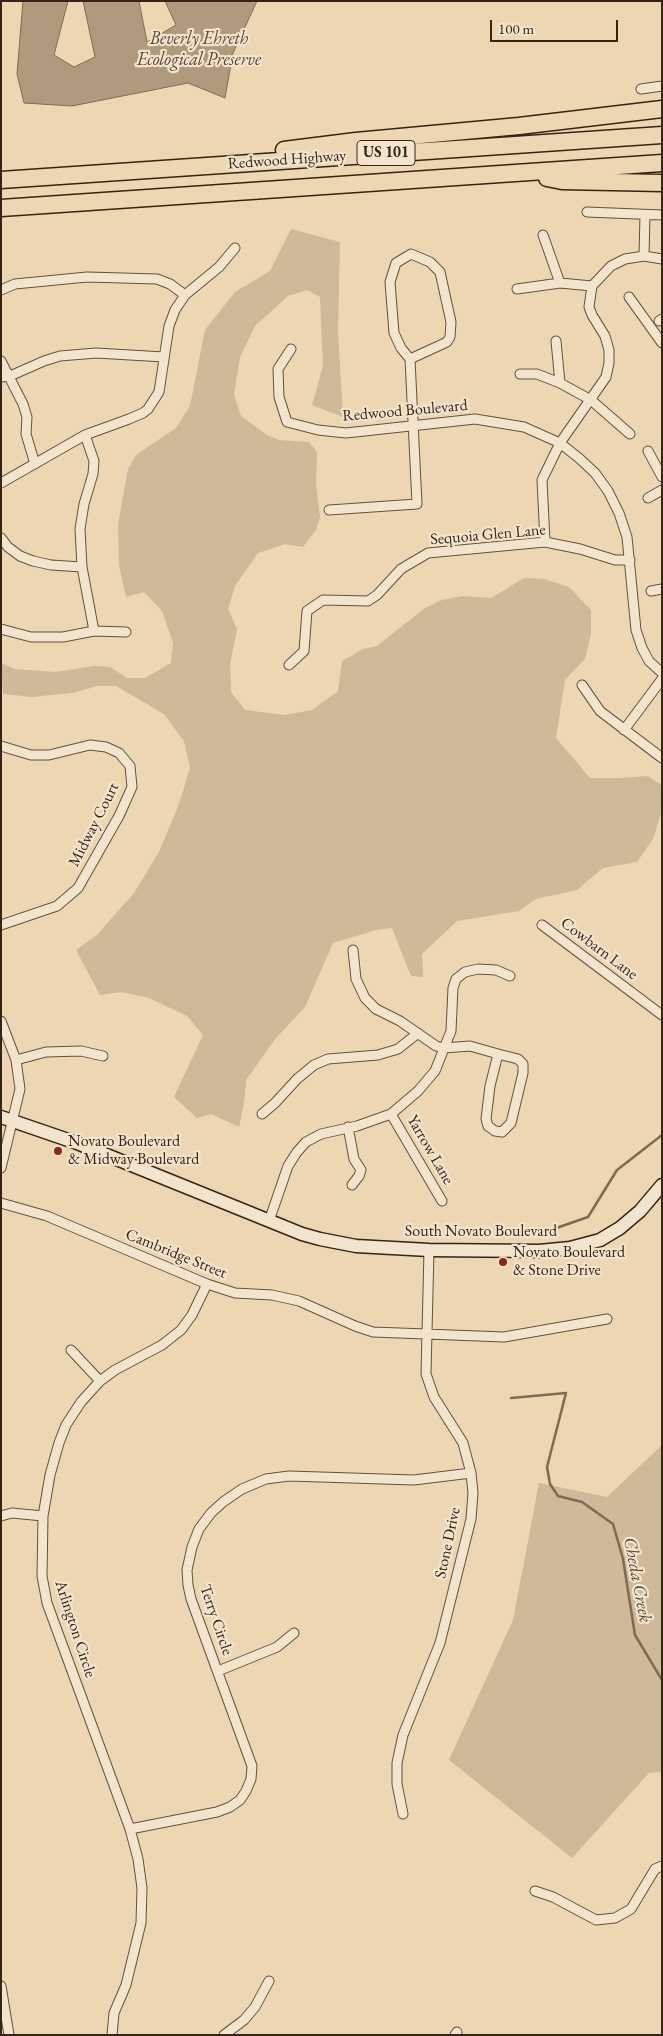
<!DOCTYPE html>
<html>
<head>
<meta charset="utf-8">
<style>
  body { margin:0 }
  #map { position:relative; width:663px; height:2036px; overflow:hidden; background:#edd7b2; font-family:"EB Garamond",serif }
  canvas { display:block }
  .frame { position:absolute; inset:0; border:2px solid #362417; pointer-events:none }
  .scale { position:absolute; left:490px; top:20px; width:128px; height:22px; box-sizing:border-box; border:2px solid #362417; border-top:0; padding-left:6px; font-size:15px; line-height:18px; white-space:nowrap; color:#362417; -webkit-text-stroke:4px #f3e5cd; paint-order:stroke }
</style>
</head>
<body>
<div id="map">
<canvas width="663" height="2036"></canvas>
<div class="frame"></div>
<div class="scale">100 m</div>
</div>
<script>
const g = document.querySelector('canvas').getContext('2d');
g.lineJoin = 'round';
function paint(path, color) {
  g.fillStyle = color;
  g.fill(path, 'evenodd');
}
function shape(rows) {
  const path = new Path2D();
  for (const r of rows) {
    path.moveTo(r[0], r[1]);
    for (let i = 2; i < r.length; i += 2) path.lineTo(r[i], r[i + 1]);
  }
  return path;
}
function strokePath(path, color, width, dash) {
  g.strokeStyle = color;
  g.lineWidth = width;
  g.lineCap = dash ? 'butt' : 'round';
  g.setLineDash(dash || []);
  g.stroke(path);
}
function label(font, color, halo, rows, align = 'center') {
  g.font = font + ' "EB Garamond",serif';
  g.lineWidth = 4.5;
  g.setLineDash([]);
  g.textBaseline = 'middle';
  g.strokeStyle = halo;
  g.fillStyle = color;
  for (const [text, x, y, turn = 0] of rows) {
    g.save();
    g.translate(x, y);
    g.rotate((+turn || 0) * Math.PI / 180);
    g.textAlign = isNaN(turn) ? turn : align;
    if (halo) g.strokeText(text, 0, 0);
    g.fillText(text, 0, 0);
    g.restore();
  }
}
paint(shape([
  [291,229,340,242,338,332,343,417,312,405,323,366,320,297,307,290,288,296,255,326,240,357,234,395,241,416,267,435,279,440,309,442,317,452,316,484,320,517,316,530,303,547,285,544,258,553,235,586,228,609,237,629,230,664,231,692,245,710,284,715,312,710,338,691,342,661,363,649,377,646,425,608,442,600,462,596,491,598,524,578,544,579,569,587,591,610,591,634,585,659,565,680,556,738,590,778,619,778,647,776,662,785,662,811,653,839,637,862,603,868,577,890,536,899,519,911,457,921,422,954,423,977,411,976,392,928,376,930,333,943,305,1007,276,1038,246,1080,244,1104,239,1127,211,1114,197,1118,174,1097,203,1035,187,1016,149,998,121,992,100,995,76,950,97,935,134,893,159,852,178,807,190,768,184,741,164,714,116,686,98,686,72,693,32,697,3,694,1,663,15,669,55,672,94,666,110,667,127,678,145,678,171,663,173,643,162,611,144,592,126,597,119,565,118,524,128,469,136,455,176,428,190,406,205,330,235,292,270,271],
  [662,1445,662,1772,649,1773,572,1858,449,1760,513,1620,539,1483,607,1497]
]), '#ceb998');
const water = shape([
  [23,1,68,1,54,55,74,67,95,57,83,1,139,1,147,42,176,25,165,1,257,1,233,53,225,98,188,83,72,106,24,103,17,74,23,1]
]);
paint(water, '#af9a7d');
strokePath(water, '#7f6b54', 1);
strokePath(shape([
  [545,1232,588,1217,617,1170,662,1135],
  [511,1398,566,1393,547,1467,550,1484,558,1496,582,1502,613,1524,623,1559,635,1635,662,1680]
]), '#7f6b54', 2.5);
const minor = shape([
  [641,89,662,86],
  [587,212,662,215],
  [543,235,560,283],
  [644,256,645,215],
  [517,289,560,283,592,286],
  [1,290,15,284,87,277,157,279,170,284,185,295],
  [629,297,662,343],
  [659,321,662,319],
  [556,341,560,383,591,400,630,434],
  [291,349,278,369,279,397,287,422,318,430,346,433,475,419,524,427,560,443,580,459,595,473,608,491,619,513,627,537,636,630,642,648,649,661,662,673],
  [1,361,23,404,27,417,26,434,35,464],
  [520,374,537,374,560,383],
  [1,377,10,376,44,361,60,356,96,353,164,357],
  [85,435,94,461,93,474,84,504,80,529,82,567,94,631],
  [648,451,662,477],
  [1,483,85,435,129,419,143,413,148,409,159,392,169,326,175,310,185,295,219,267,235,248],
  [648,498,662,490],
  [329,510,417,504,410,359,401,348,394,333,390,282,396,263,411,254,430,262,440,272,451,322,450,337,447,342,410,359],
  [1,538,8,547,20,556,33,561,51,565,82,567],
  [545,542,542,480,560,443,606,377,609,363,609,350,605,336,592,315,589,307,592,286,611,266,625,259,644,256,662,259],
  [651,591,662,589],
  [1,629,31,637,63,637,94,631,126,632],
  [289,665,304,651,307,611,323,600,368,601,377,595,401,569,428,553,545,542,580,549,615,560,630,560],
  [582,685,600,711,662,758],
  [624,730,662,679],
  [1,746,31,755,49,755,90,745,106,747,119,753,130,766,132,787,119,816,78,888,57,906,1,925],
  [542,925,662,1015],
  [353,950,356,979,365,998,376,1009,400,1021,436,1046,444,1048,470,1046,498,1054],
  [1,1021,16,1060,20,1089,1,1168],
  [498,1054,518,1059,523,1064,523,1073,511,1123,502,1132,495,1131,488,1126,486,1119,490,1086,498,1054],
  [16,1060,46,1052,81,1051,103,1056],
  [262,1114,275,1103,297,1079,314,1065,328,1059,378,1055,398,1049,418,1033],
  [391,1114,442,1201],
  [348,1127,354,1159,361,1170,359,1176,352,1185],
  [1,1203,47,1216,207,1284,235,1293,272,1295,299,1301,355,1326,373,1332,504,1337,607,1319],
  [269,1221,288,1166,297,1152,306,1142,321,1134,357,1126,391,1114,418,1091,435,1071,451,1031,453,988,456,979,465,972,478,969,496,970,510,976],
  [71,1350,100,1381],
  [1,1516,12,1513,43,1516],
  [218,1671,277,1647,294,1633],
  [403,1814,397,1784,397,1763,403,1735,440,1643,471,1519,473,1493,471,1473,463,1443,434,1397,426,1374,429,1250],
  [130,1829,217,1812,230,1807,240,1800,246,1791,251,1779,252,1766,191,1599,188,1585,187,1570,192,1547,199,1529,211,1513,223,1502,242,1489,266,1479,289,1476,414,1480,471,1473],
  [535,1891,553,1897,596,1920,615,1918,631,1909,655,1869,662,1866],
  [1,1986,9,2035],
  [112,2035,114,2013,126,1985,141,1923,142,1888,138,1859,130,1829,47,1603,42,1576,43,1516,50,1475,59,1443,66,1425,81,1402,100,1381,115,1370,162,1345,181,1330,192,1315,207,1284],
  [224,2035,244,2020,255,2007,269,1981],
  [455,2035,457,2032]
]);
const secondary = shape([
  [1,1117,77,1143,302,1234,320,1239,356,1246,429,1250,539,1251,570,1248,600,1240,620,1228,640,1211,662,1185]
]);
const motorway = shape([
  [284,150,356,141,519,126,662,109],
  [547,178,562,181,662,183],
  [1,180,662,135],
  [1,208,662,163]
]);
strokePath(minor, '#64513e', 11);
strokePath(secondary, '#362417', 15);
strokePath(motorway, '#362417', 19);
strokePath(minor, '#f3e5cd', 9);
strokePath(secondary, '#f3e5cd', 12);
strokePath(motorway, '#edd7b2', 16);
for (const [x, y, r, color] of [
  [58,1151,5,"#8f2418"],
  [503,1262,5,"#8f2418"]
]) {
  const dot = new Path2D();
  dot.arc(x, y, r, 0, 2 * Math.PI);
  g.fillStyle = color;
  g.fill(dot);
  strokePath(dot, '#f3e5cd', 2);
}
for (const [x, y, w] of [
  [386,153,58]
]) {
  const box = new Path2D();
  box.roundRect(x - w / 2, y - 12.5, w, 25, 4);
  g.fillStyle = '#f3e5cd';
  g.fill(box);
  strokePath(box, '#362417', 1);
}
label('bold 15px', '#362417', null, [
  ["US 101",386,153]
]);
label('16px', '#362417', '#f3e5cd', [
  ["Redwood Highway",287,160,-4],
  ["Redwood Boulevard",405,411,-5],
  ["Sequoia Glen Lane",488,535,-5],
  ["Midway Court",94,825,-63],
  ["Cowbarn Lane",599,949,37],
  ["Yarrow Lane",430,1150,60],
  ["South Novato Boulevard",481,1232],
  ["Cambridge Street",176,1254,22],
  ["Stone Drive",448,1543,-78],
  ["Terry Circle",216,1620,71],
  ["Arlington Circle",75,1629,72]
]);
label('16px', '#362417', '#f3e5cd', [
  ["Novato Boulevard",68,1142],
  ["& Midway Boulevard",68,1160],
  ["Novato Boulevard",513,1253],
  ["& Stone Drive",513,1271]
], 'left');
label('italic 18px', '#5a4736', '#f3e5cd', [
  ["Beverly Ehreth",199,39],
  ["Ecological Preserve",199,60],
  ["Cheda Creek",637,1580,79]
]);
</script>
</body>
</html>
